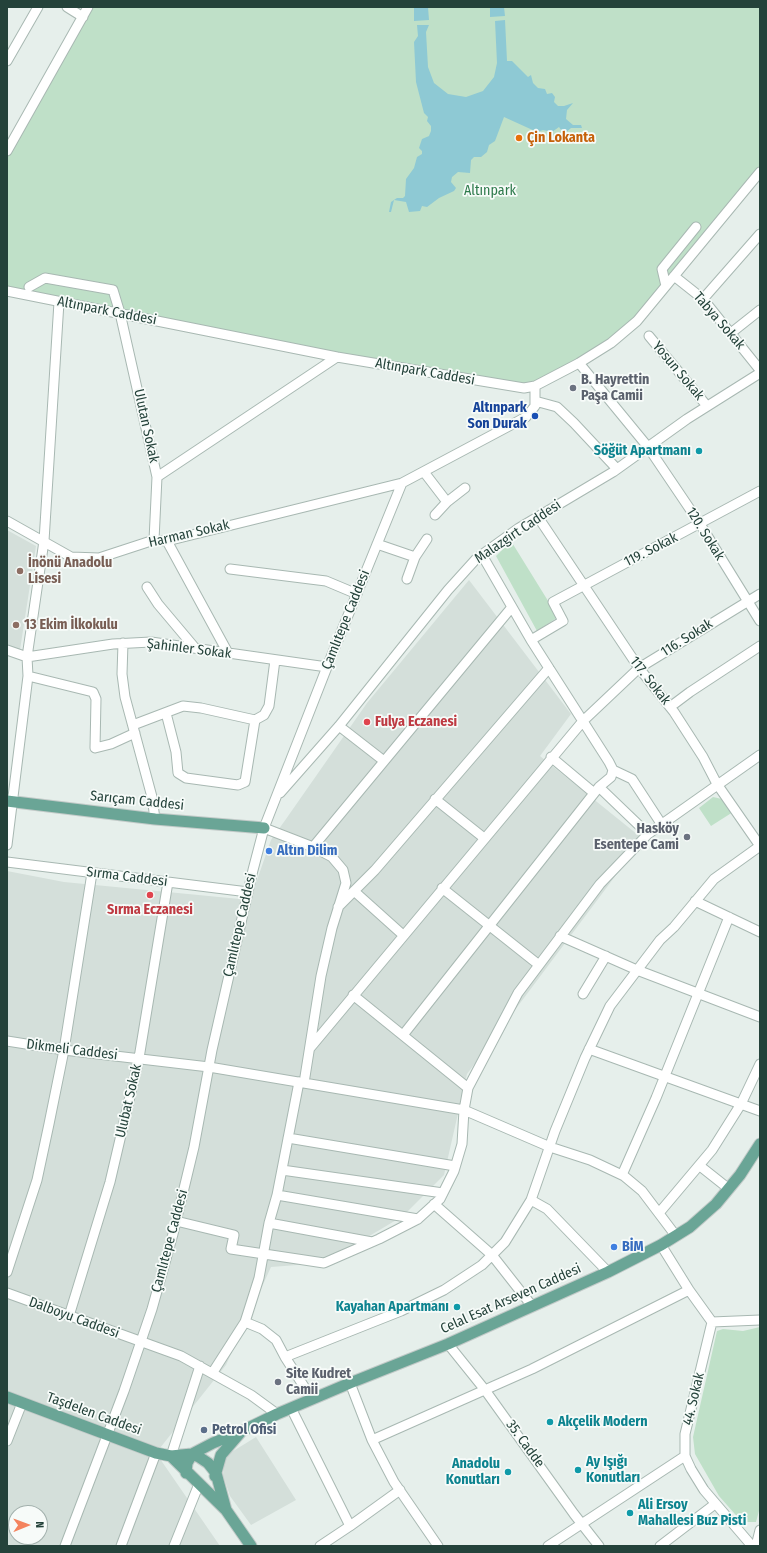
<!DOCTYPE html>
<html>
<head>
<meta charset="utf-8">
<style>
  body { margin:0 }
  #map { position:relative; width:767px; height:1553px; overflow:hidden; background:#e6efeb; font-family:"Fira Sans Condensed",sans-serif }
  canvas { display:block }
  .frame { position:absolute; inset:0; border:8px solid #24423a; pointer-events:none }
  .north { position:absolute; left:8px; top:1505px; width:40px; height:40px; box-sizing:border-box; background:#f7fbf9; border:1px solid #a3b1ad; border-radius:50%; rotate:89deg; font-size:11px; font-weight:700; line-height:16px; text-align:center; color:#24423a }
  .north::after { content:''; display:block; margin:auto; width:14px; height:18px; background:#f4845f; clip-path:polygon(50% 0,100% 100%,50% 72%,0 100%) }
</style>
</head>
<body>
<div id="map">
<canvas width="767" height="1553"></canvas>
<div class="frame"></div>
<div class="north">N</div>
</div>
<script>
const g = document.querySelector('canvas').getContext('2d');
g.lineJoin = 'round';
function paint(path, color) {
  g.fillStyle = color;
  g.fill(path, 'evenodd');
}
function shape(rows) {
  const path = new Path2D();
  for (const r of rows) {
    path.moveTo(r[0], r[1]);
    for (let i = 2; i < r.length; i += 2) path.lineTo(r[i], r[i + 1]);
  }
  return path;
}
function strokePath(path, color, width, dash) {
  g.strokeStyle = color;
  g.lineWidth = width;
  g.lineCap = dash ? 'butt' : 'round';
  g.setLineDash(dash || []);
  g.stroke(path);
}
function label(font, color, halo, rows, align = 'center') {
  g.font = font + ' "Fira Sans Condensed",sans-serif';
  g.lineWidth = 3.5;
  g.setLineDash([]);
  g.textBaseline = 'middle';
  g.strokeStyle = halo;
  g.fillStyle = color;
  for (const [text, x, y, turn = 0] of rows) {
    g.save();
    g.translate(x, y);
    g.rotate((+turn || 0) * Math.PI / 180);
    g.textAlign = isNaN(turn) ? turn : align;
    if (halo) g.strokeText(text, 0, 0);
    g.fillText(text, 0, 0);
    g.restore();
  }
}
paint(shape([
  [7,530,36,546,20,650,7,645],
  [469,580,571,714,540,756,643,839,467,1074,444,1175,403,1216,324,1263,271,1267,226,1365,156,1453,220,1546,7,1546,7,871,64,882,250,900,271,840,286,819,367,703],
  [16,1513,40,1513,40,1537,16,1537],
  [256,1437,296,1500,251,1525,230,1496,223,1475,224,1462,230,1453]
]), '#d4dfda');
paint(shape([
  [88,7,760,7,760,172,637,321,611,343,524,388,7,291,7,151],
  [511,541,558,617,537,631,496,556],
  [713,797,722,799,733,812,711,826,699,808],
  [760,1327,760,1507,756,1522,742,1522,719,1496,695,1454,693,1437,717,1331,723,1329,743,1331]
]), '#bfe0c8');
paint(shape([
  [414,7,428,7,429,20,414,21],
  [490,7,504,7,505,16,490,17],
  [505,20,507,61,512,61,528,77,531,75,533,83,538,88,545,89,547,94,552,93,555,97,554,102,558,106,564,106,573,103,567,110,566,119,573,125,581,125,582,128,571,128,564,134,559,127,552,132,543,130,537,132,504,117,495,141,489,145,487,152,481,157,474,157,471,160,470,173,458,172,452,177,451,182,456,188,454,191,439,198,427,207,422,206,420,211,409,212,406,202,394,200,391,212,389,212,391,202,397,198,403,198,405,196,406,179,414,168,417,157,422,154,422,151,419,148,422,139,429,136,431,131,431,126,427,121,428,117,424,113,416,82,414,42,418,36,417,25,429,25,426,32,428,67,434,83,448,94,466,97,483,91,494,77,497,63,495,21]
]), '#8ec9d4');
const minor = shape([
  [67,7,83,17],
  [7,61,38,7],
  [7,151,88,7],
  [674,276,703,299,760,370],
  [666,286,662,269,696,227],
  [29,287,45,278,113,290,120,313,157,477,154,540],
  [7,291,337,357,524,388,535,386,579,363,611,343,637,321,760,172],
  [703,299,760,234],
  [731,333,760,310],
  [649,336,707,406],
  [579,363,648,447,700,524,760,621],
  [535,401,557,407,574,423,617,469],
  [424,472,447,502,465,488],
  [157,477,337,357],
  [435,515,447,502],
  [538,517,639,668,674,712,703,757,717,784,760,846],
  [7,521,71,557,99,558,154,540,167,541,402,483],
  [167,541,228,653],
  [377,544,415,557],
  [230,569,326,581,357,594],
  [407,579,415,557,427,539],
  [147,587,158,604,195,648],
  [531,640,563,621,553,602,760,491],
  [123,643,122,674,125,697,152,797,155,819],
  [7,650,27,657,113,644,151,642,327,667],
  [28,676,93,692,96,699,95,748,111,744,135,733],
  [670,707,690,692,760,646],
  [166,713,176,752,178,773,186,778,238,785,245,782,255,720],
  [133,725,183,706,201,708,255,720,264,715,269,706,275,660],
  [339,726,384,761],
  [551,757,594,793],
  [613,770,632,779,662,825],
  [599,787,648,834],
  [280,793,339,726,448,590,476,559,519,528,613,472,687,419,760,373],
  [435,799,484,838],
  [264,828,313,847,332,857,343,870,346,883,332,928,321,976,304,1083],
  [7,845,28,676,27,657,44,541,59,302],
  [313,847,512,607],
  [7,862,248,892],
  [442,888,539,965],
  [354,891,403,935],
  [695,901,760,932],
  [338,907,375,870,549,668],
  [560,936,637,970,760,1017],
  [583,994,606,956],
  [353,995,468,1088],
  [403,1035,599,787,611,777,613,770,609,762,531,640,482,555],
  [7,1041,64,1050,209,1067,464,1110,550,1147,590,1160,624,1176,642,1191,676,1236],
  [310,1048,583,721,639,668,760,594],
  [589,1049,760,1111],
  [288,1138,455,1166],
  [700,1166,729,1189],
  [282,1170,443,1193],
  [622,1175,656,1098,729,917],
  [277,1195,299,1082],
  [531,1200,547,1209,608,1272],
  [434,1204,492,1255,532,1306],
  [659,1213,712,1150,741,1104,760,1064],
  [176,1221,234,1235,231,1249,324,1263,379,1239,418,1219,440,1199,454,1171,462,1144,464,1110,468,1088,518,993,600,884,648,834,760,755],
  [372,1242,269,1223,277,1195,418,1219],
  [661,1245,689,1290,712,1322,685,1434,685,1456,691,1469,704,1490,752,1546],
  [7,1272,37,1180,49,1124,64,1050,92,873],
  [7,1293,181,1356,251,1395,277,1414],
  [69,1316,110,1182,139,1058,168,882],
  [245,1322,262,1329,276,1340,285,1357,401,1311,444,1290,482,1265,505,1242,531,1200,555,1131,585,1058,610,1006,660,940,674,927,714,879,760,846],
  [712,1322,760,1320],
  [448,1344,485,1390,574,1514,599,1546],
  [285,1357,312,1399],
  [213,1372,245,1322,259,1278,269,1223],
  [350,1383,372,1440,394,1482,438,1546],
  [291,1408,350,1526,400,1490],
  [372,1440,532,1369,689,1290],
  [7,1441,22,1403],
  [171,1456,200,1366],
  [65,1546,124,1391,152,1309,173,1234,194,1147,212,1050,253,870,264,828,327,667,402,483,526,417,535,406,535,386],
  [121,1546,156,1453],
  [174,1546,199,1484],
  [320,1546,350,1526],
  [548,1546,685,1456],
  [660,1546,715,1504],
  [756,1546,760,1530]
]);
const major = shape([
  [7,801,155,819,264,828],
  [7,1397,156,1453,171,1456,192,1454,199,1457,208,1463,216,1473,226,1510],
  [171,1456,226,1510,251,1546],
  [186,1473,187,1463,192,1454,213,1443,240,1432,277,1414,350,1383,448,1344,608,1272,661,1245,690,1227,716,1204,740,1175,760,1144],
  [215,1476,221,1455,240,1433]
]);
strokePath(minor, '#a8b8b2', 11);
strokePath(major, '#c2cac8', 13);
strokePath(minor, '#fff', 9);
strokePath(major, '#6aa596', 11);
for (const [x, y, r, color] of [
  [519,138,4,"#e8710a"],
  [573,388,4,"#6b7280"],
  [535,416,4,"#1a4fb4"],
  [699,451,4,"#0f9aa8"],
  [20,571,4,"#8d6e63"],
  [16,625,4,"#8d6e63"],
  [367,722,4,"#e0444e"],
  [687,837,4,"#6b7280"],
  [269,851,4,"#3f7fe0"],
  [150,895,4,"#e0444e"],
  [614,1247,4,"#3f7fe0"],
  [457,1307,4,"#0f9aa8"],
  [278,1382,4,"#6b7280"],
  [550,1422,4,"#0f9aa8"],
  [204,1430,4,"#5c6f8a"],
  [578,1470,4,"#0f9aa8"],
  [508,1472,4,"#0f9aa8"],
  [630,1513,4,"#0f9aa8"]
]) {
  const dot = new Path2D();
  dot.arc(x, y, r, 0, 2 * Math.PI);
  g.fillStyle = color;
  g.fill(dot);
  strokePath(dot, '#f7fbf9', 1.5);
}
label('bold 14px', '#c56008', '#f7fbf9', [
  ["Çin Lokanta",527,138]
], 'left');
label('14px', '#2d7a4b', '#f7fbf9', [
  ["Altınpark",490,191]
]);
label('14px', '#24423a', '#f7fbf9', [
  ["Altınpark Caddesi",107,311,11],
  ["Tabya Sokak",719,321,49],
  ["Yosun Sokak",678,371,50],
  ["Altınpark Caddesi",425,372,10],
  ["Ulutan Sokak",146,426,78],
  ["Malazgirt Caddesi",518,532,-34],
  ["Harman Sokak",189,534,-13],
  ["120. Sokak",705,534,58],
  ["119. Sokak",651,550,-27],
  ["Çamlıtepe Caddesi",346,620,-68],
  ["116. Sokak",687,638,-32],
  ["Şahinler Sokak",189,649,7],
  ["117. Sokak",650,681,52],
  ["Sarıçam Caddesi",137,801,6],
  ["Sırma Caddesi",127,877,7],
  ["Çamlıtepe Caddesi",240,925,-77],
  ["Dikmeli Caddesi",72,1050,7],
  ["Ulubat Sokak",129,1101,-77],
  ["Çamlıtepe Caddesi",170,1241,-75],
  ["Celal Esat Arseven Caddesi",511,1299,-24],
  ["Dalboyu Caddesi",74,1318,20],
  ["44. Sokak",694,1399,-77],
  ["Taşdelen Caddesi",94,1414,20],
  ["35. Cadde",525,1444,54]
]);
label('bold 14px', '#5b616d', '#f7fbf9', [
  ["B. Hayrettin",581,380],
  ["Paşa Camii",581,396],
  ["Hasköy",679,829,"right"],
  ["Esentepe Cami",679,845,"right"],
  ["Site Kudret",286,1374],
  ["Camii",286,1390]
], 'left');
label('bold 14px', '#164399', '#f7fbf9', [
  ["Altınpark",527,408],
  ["Son Durak",527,424]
], 'right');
label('bold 14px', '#0d838f', '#f7fbf9', [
  ["Söğüt Apartmanı",691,451],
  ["Kayahan Apartmanı",449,1307],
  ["Akçelik Modern",558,1422,"left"],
  ["Ay Işığı",586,1462,"left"],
  ["Konutları",586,1478,"left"],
  ["Anadolu",500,1464],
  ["Konutları",500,1480],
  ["Ali Ersoy",638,1505,"left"],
  ["Mahallesi̇ Buz Pisti",638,1521,"left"]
], 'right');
label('bold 14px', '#785e54', '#f7fbf9', [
  ["İnönü Anadolu",28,563],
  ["Lisesi",28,579],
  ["13 Ekim İlkokulu",24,625]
], 'left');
label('bold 14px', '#be3a42', '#f7fbf9', [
  ["Fulya Eczanesi",375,722],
  ["Sırma Eczanesi",150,910,"center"]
], 'left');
label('bold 14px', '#366cbe', '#f7fbf9', [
  ["Altın Dilim",277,851],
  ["BİM",622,1247]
], 'left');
label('bold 14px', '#4e5e75', '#f7fbf9', [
  ["Petrol Ofisi",212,1430]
], 'left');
</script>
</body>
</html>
